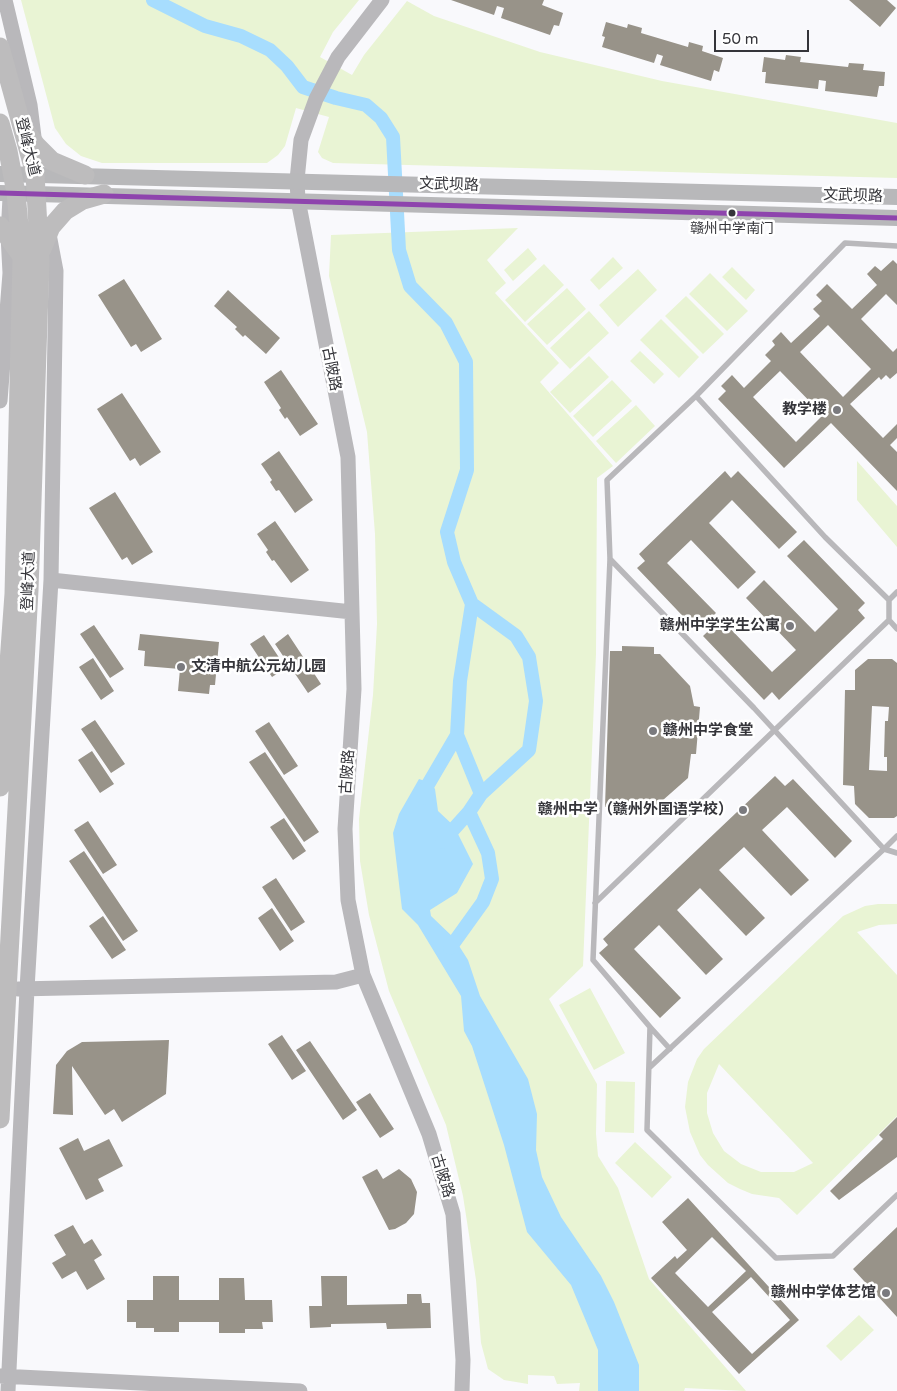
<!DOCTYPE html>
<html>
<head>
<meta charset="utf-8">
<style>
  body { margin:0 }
  #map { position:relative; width:897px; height:1391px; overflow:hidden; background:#f9f9fc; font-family:"Varela Round",sans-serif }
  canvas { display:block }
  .scale { position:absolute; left:714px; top:30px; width:95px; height:22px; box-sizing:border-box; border:2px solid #35353a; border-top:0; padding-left:6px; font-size:15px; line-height:18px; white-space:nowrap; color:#35353a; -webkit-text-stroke:4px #fff; paint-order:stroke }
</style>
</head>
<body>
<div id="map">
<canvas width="897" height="1391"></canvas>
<div class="scale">50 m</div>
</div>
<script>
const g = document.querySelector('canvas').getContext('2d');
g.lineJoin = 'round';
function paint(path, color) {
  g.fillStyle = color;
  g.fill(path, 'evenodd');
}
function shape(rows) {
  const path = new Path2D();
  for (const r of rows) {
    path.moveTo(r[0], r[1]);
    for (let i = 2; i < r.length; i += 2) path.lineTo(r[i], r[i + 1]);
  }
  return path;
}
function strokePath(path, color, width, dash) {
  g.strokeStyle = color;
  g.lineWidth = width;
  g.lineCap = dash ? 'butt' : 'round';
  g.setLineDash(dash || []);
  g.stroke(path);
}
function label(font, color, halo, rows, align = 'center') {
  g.font = font + ' "Varela Round","Noto Sans SC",sans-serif';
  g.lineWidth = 5;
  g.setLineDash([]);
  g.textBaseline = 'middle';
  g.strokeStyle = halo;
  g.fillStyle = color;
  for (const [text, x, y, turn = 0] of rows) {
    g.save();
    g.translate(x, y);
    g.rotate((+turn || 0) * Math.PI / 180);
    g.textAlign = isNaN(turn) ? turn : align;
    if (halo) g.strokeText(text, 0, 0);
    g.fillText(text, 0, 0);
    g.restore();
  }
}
paint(shape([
  [21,0,359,0,333,32,320,57,352,75,364,55,407,1,434,16,540,52,662,81,897,123,897,178,333,163,322,158,318,152,329,117,296,108,285,146,278,155,267,163,102,163,81,156,66,144,55,128],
  [518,228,487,260,506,283,495,293,559,363,540,382,613,466,597,478,596,654,583,966,549,999,597,1084,596,1134,598,1156,618,1188,649,1279,746,1391,685,1388,684,1391,579,1391,580,1383,557,1384,554,1376,528,1375,528,1384,504,1380,488,1369,481,1343,476,1280,463,1196,446,1125,389,991,369,915,360,861,359,819,373,695,377,624,375,534,367,432,329,276,331,235],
  [528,248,537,259,513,281,504,270],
  [613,257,623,268,599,290,590,280],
  [544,264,564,285,525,322,505,300],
  [732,267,755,290,746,300,722,277],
  [638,269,657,290,618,327,599,305],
  [710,273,748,311,727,331,689,294],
  [567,288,586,309,547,345,527,324],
  [686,296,724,334,703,354,665,316],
  [589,311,609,333,570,369,550,348],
  [661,319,699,357,679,378,640,340],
  [640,351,664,374,654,384,630,361],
  [589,356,609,377,570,413,550,392],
  [612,380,632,401,593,437,573,416],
  [636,405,655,426,616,463,596,441],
  [857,461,897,506,897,547,857,500],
  [878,904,897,904,897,924,879,925,857,932,897,975,897,1116,797,1215,779,1198,752,1194,740,1189,728,1183,708,1165,700,1155,690,1132,685,1107,688,1082,697,1059,704,1049,843,916,865,906],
  [719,1064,813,1163,794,1172,761,1172,741,1164,724,1151,713,1133,707,1113,707,1093],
  [590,988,625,1053,594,1070,559,1005],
  [606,1081,635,1082,634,1133,605,1132],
  [635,1142,672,1177,652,1198,615,1163],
  [859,1315,874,1330,841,1361,826,1346]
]), '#e9f4d4');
paint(shape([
  [419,779,431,783,435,789,438,811,454,826,473,864,457,893,430,910,431,916,454,938,468,960,480,996,528,1079,537,1114,536,1150,542,1177,561,1217,601,1276,614,1302,639,1365,639,1391,598,1391,598,1350,571,1285,527,1232,504,1145,472,1046,464,1031,461,996,418,925,402,909,393,833,399,814]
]), '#a7ddfe');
strokePath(shape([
  [153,0,205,26,241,36,270,50,287,66,303,87,336,98,366,105,381,118,393,137,399,250,410,286,446,323,466,362,467,470,447,532,454,562,472,604,516,636,529,657,536,701,529,750,481,794,469,812,442,842],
  [472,604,460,681,457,735,481,794],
  [426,798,426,788,457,735],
  [450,948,483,902,492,879,488,853,469,812]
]), '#a7ddfe', 14);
paint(shape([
  [451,0,544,0,542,5,563,13,559,26,554,25,550,35,501,18,504,8,497,6,494,15],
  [849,0,887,0,896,8,880,27],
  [606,22,627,28,628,24,642,28,641,33,688,47,689,42,703,46,702,51,723,58,719,72,714,70,711,81,660,65,663,56,657,54,654,63,602,47,605,37,602,36],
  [786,55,801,57,800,62,848,67,849,63,864,64,863,70,885,72,884,86,879,86,877,97,825,91,826,81,819,80,818,89,765,83,766,72,762,72,764,57,785,60],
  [893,260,897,264,897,305,886,294,861,319,893,352,897,348,897,373,890,379,886,375,881,380,879,377,850,404,883,438,897,424,897,438,890,445,897,452,897,491,831,423,784,468,718,399,726,391,721,386,732,375,744,388,771,361,765,355,775,345,772,341,781,332,791,343,820,316,813,309,822,301,816,295,827,284,852,309,877,285,867,274,875,266,881,271],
  [828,325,871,369,843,397,800,352],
  [780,371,823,415,796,442,753,397],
  [124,279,162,339,141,352,136,344,131,347,98,295],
  [228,290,280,338,266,354,245,335,243,337,235,329,237,327,214,306],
  [281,370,318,424,300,436,287,417,285,419,279,410,281,408,264,382],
  [122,393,161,452,140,466,135,458,130,461,97,409],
  [279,451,313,500,295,513,279,490,276,491,270,482,272,480,261,464],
  [725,471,731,478,738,471,797,532,779,549,732,500,709,523,756,572,738,589,691,540,667,563,716,613,697,631,637,568,645,561,639,554],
  [115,492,153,552,132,565,127,557,122,560,89,508],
  [275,521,309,570,291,583,274,560,272,561,266,552,268,550,257,534],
  [804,540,865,603,858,610,865,618,779,700,772,692,764,700,703,636,721,619,772,672,796,650,746,598,764,580,815,632,838,609,787,556],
  [94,625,124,669,110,678,80,634],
  [140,634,219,642,215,685,210,685,209,694,178,691,180,669,144,666,145,651,138,650],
  [288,634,321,684,308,693,275,644],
  [264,635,286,668,272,677,250,644],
  [622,646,654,647,654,654,660,654,690,686,694,706,700,707,696,754,691,754,688,778,654,808,648,808,648,813,622,813,622,807,605,807,610,651,622,651],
  [93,658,114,691,101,700,79,667],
  [868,659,892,659,897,663,897,816,894,818,869,818,855,804,854,786,843,785,845,690,855,690,855,670],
  [872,706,889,707,888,721,885,721,884,757,887,757,887,771,869,770],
  [95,720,125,764,111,773,81,729],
  [269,722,298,766,284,775,255,731],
  [92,751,114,784,100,793,78,760],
  [265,752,319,832,304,842,249,762],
  [775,776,785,786,793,779,852,841,835,858,787,807,762,830,809,880,791,896,744,847,719,870,765,918,746,936,700,888,677,910,723,959,706,975,659,925,634,949,681,998,660,1018,599,953,608,945,603,939],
  [284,818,306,851,293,860,270,827],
  [88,821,117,865,103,874,74,830],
  [84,851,138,931,123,941,69,861],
  [276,878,305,922,291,931,262,887],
  [272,908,294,941,280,951,258,918],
  [103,916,126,950,112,959,89,926],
  [282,1035,306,1071,292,1080,268,1044],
  [169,1040,166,1094,122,1122,114,1109,105,1115,72,1066,73,1115,53,1114,56,1065,67,1051,82,1042],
  [310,1041,357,1110,343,1120,296,1050],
  [370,1093,394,1129,380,1138,356,1102],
  [897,1117,897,1157,839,1200,830,1191,883,1139,879,1135],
  [78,1138,84,1151,109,1139,123,1166,98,1179,104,1191,86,1200,59,1148],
  [377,1169,383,1179,399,1169,411,1179,417,1192,414,1214,406,1223,395,1229,389,1230,362,1177],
  [688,1198,799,1320,739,1374,651,1278,675,1256,677,1259,687,1250,662,1222],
  [712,1237,746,1271,708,1307,675,1273],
  [751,1277,790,1320,752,1354,712,1312],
  [73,1225,84,1244,92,1239,102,1255,94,1260,105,1279,87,1290,76,1271,62,1279,52,1263,66,1255,54,1235],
  [897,1227,897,1317,853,1269],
  [153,1276,179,1276,179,1300,219,1300,219,1278,244,1278,245,1300,272,1300,273,1322,262,1322,263,1329,245,1329,245,1333,219,1333,219,1322,179,1322,179,1332,154,1332,154,1328,136,1328,136,1322,127,1322,127,1300,153,1300],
  [321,1276,347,1276,347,1305,407,1304,407,1294,421,1294,422,1303,430,1303,431,1328,387,1329,386,1323,331,1324,331,1327,310,1328,309,1306,322,1306]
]), '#989389');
strokePath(shape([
  [897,246,845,243,696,396,607,480,610,559,593,960,650,1027,647,1130,776,1258,833,1256,897,1195],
  [610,559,754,708,884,849,649,1068],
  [889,600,897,592],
  [889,620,897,629],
  [897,836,884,849,897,853],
  [595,903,889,620,889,600,825,537,696,396],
  [650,1027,670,1049]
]), '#b9b8bb', 5.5);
strokePath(shape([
  [5,0,30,105,35,145],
  [382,0,338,57,316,99,301,140,297,180,298,200,348,457,354,689,345,829,348,900,363,975,429,1134,453,1214,463,1360,462,1391],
  [0,401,10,273,8,235,10,198],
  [51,580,352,612],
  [18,989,336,982,363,975],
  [0,1376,300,1391],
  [8,1391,27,989,51,580,56,271,48,229]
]), '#b9b8bb', 15);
strokePath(shape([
  [0,174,897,197],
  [0,193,897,218]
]), '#b8b8ba', 16);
strokePath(shape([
  [0,47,35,174,40,262,29,590,0,1119],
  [0,123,8,151,16,193,22,258,14,594,0,787],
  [27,133,36,145,52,161,85,175],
  [0,226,21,255],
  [42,249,51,227,65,211,83,200,104,194]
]), '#bdbcbd', 19);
strokePath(shape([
  [0,193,897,218]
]), '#8e44ad', 5);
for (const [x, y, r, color] of [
  [732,213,4.5,"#35353a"],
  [837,410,5,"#7a7a7e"],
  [790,626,5,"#7a7a7e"],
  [181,667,5,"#7a7a7e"],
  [653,731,5,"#7a7a7e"],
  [743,810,5,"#7a7a7e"],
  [886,1293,5,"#7a7a7e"]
]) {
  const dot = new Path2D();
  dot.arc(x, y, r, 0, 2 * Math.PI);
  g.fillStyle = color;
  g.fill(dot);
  strokePath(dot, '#fff', 2);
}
label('14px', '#35353a', '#fff', [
  ["赣州中学南门",732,229]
]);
label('15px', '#35353a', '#fff', [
  ["登峰大道",27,147,76],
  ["文武坝路",449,185,2],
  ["文武坝路",853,196,2],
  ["古陂路",331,369,79],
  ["登峰大道",29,581,-88],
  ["古陂路",348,772,-86],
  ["古陂路",442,1176,73]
]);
label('bold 15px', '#35353a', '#fff', [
  ["教学楼",827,410],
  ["赣州中学学生公寓",780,626],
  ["文清中航公元幼儿园",191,667,"left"],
  ["赣州中学食堂",663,731,"left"],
  ["赣州中学（赣州外国语学校）",733,810],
  ["赣州中学体艺馆",876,1293]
], 'right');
</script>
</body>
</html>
